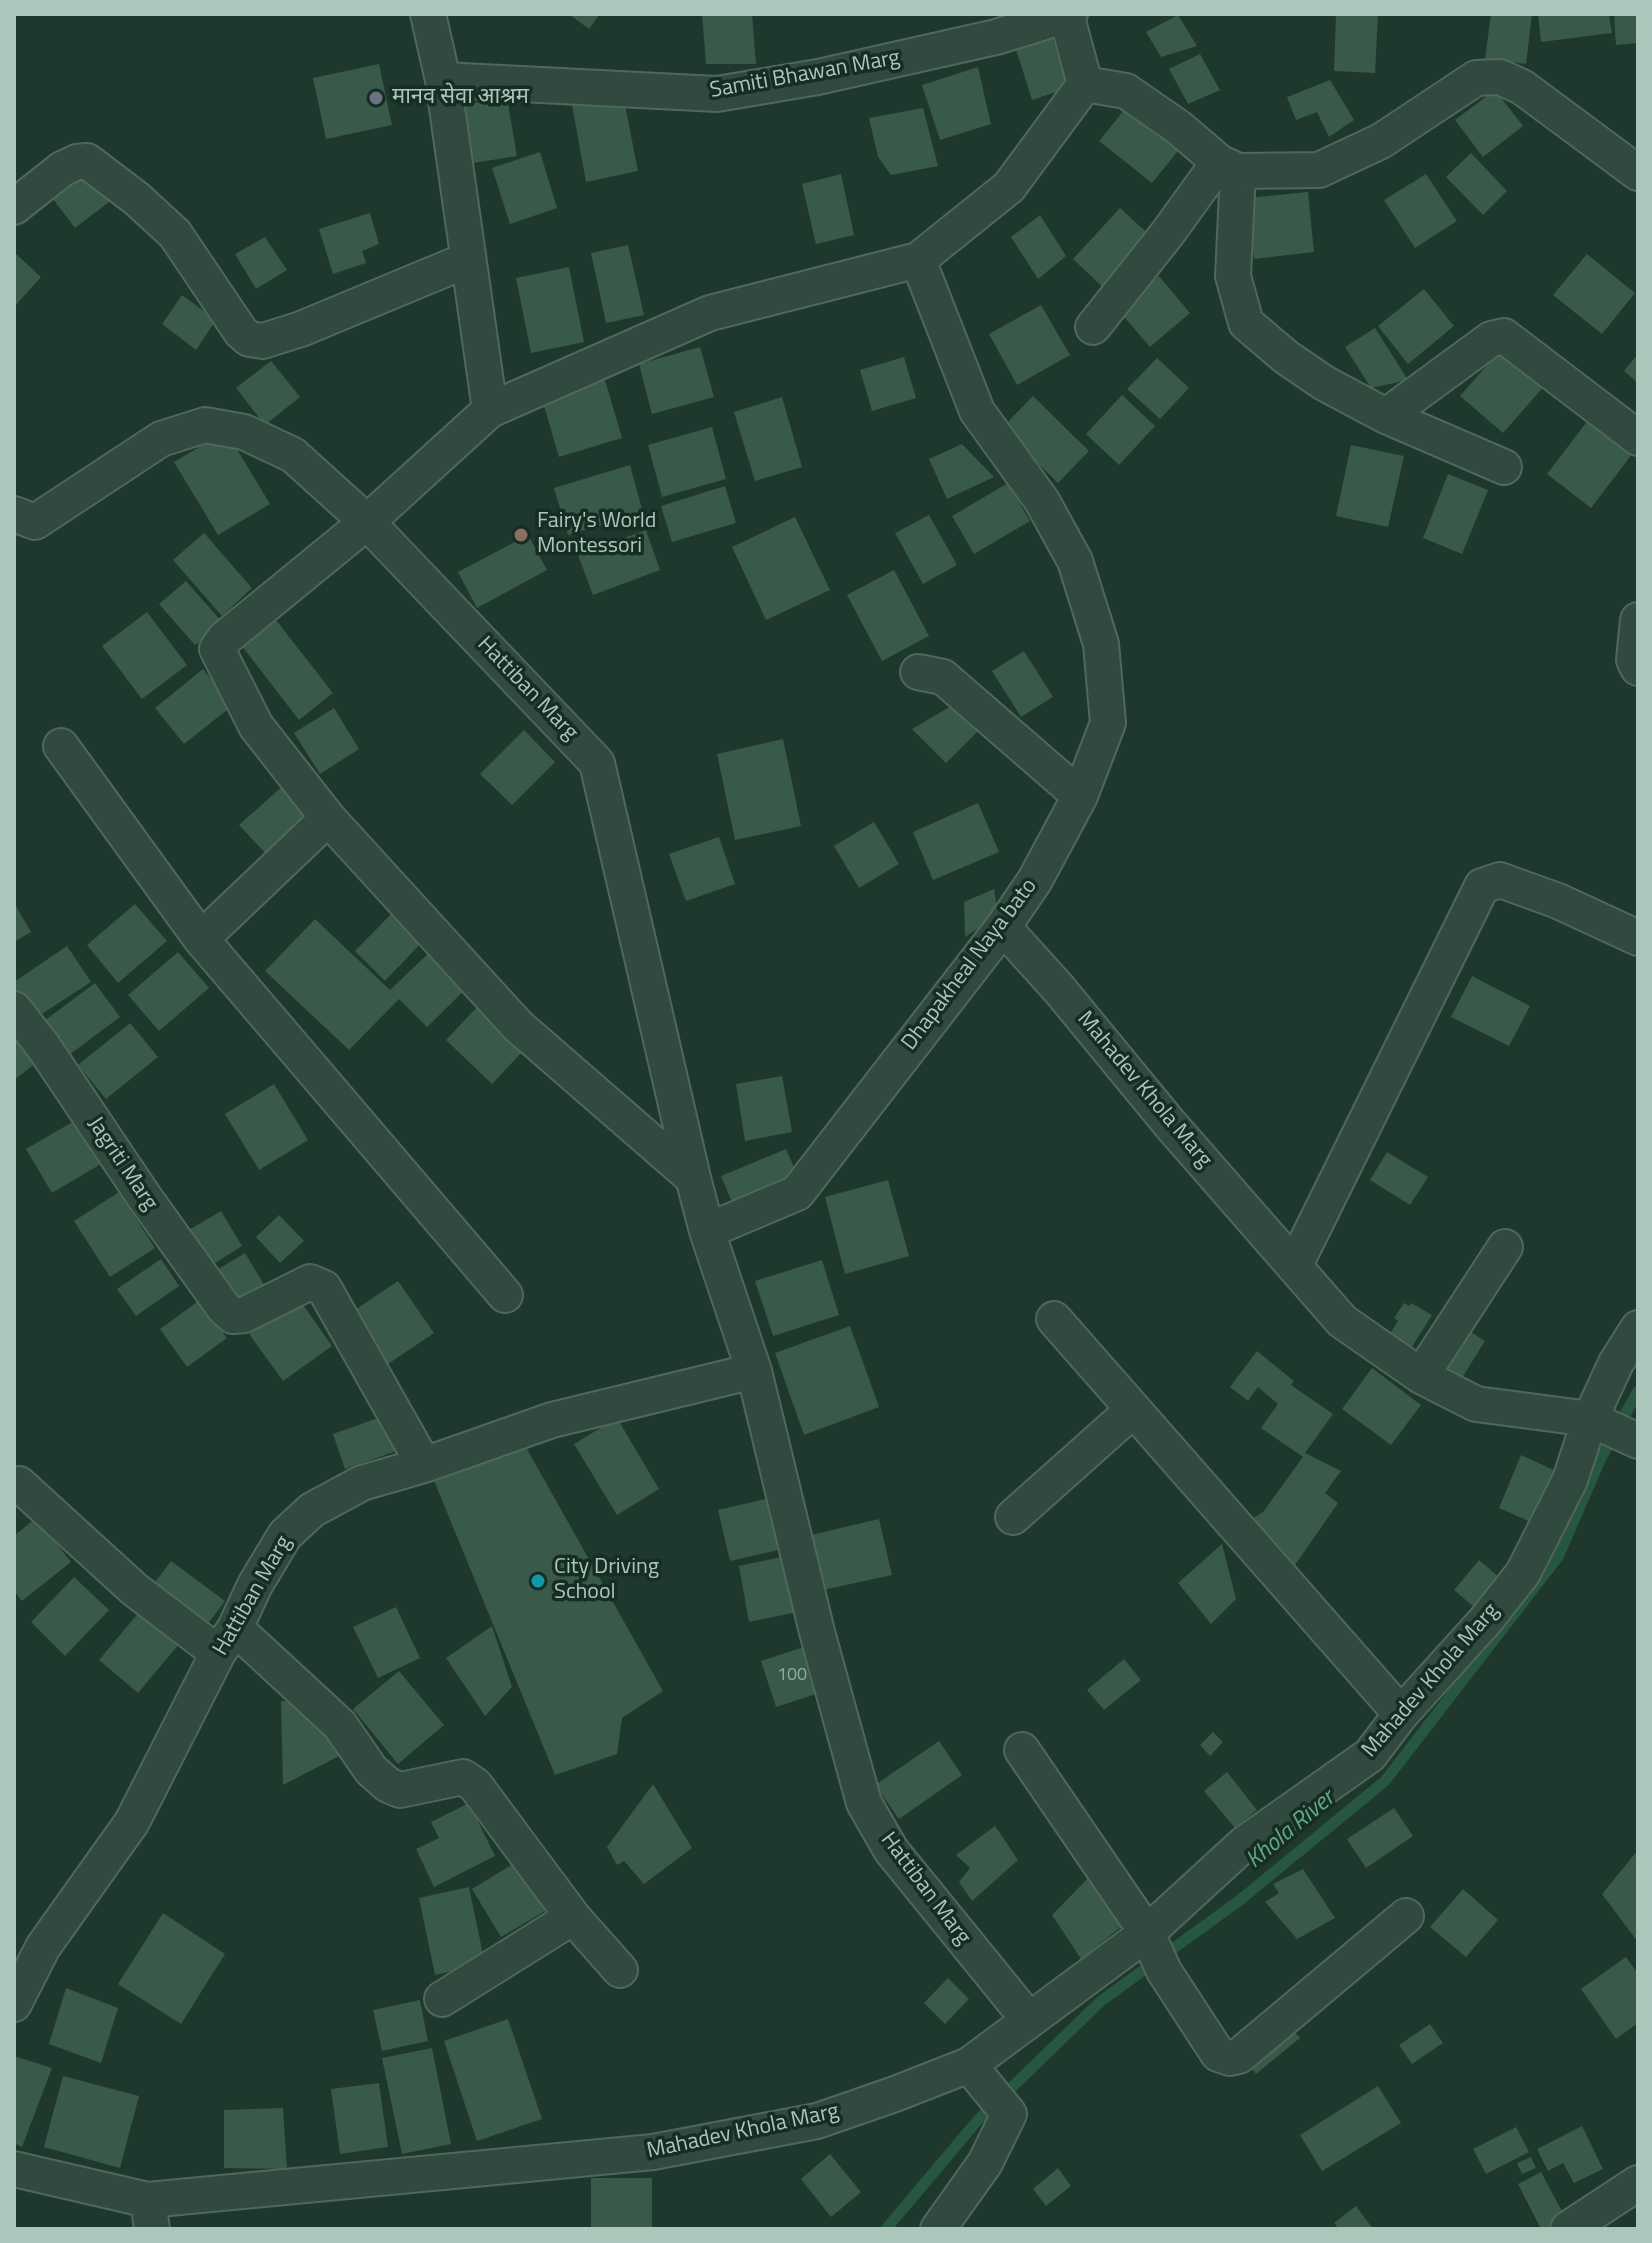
<!DOCTYPE html>
<html>
<head>
<meta charset="utf-8">
<style>
  body { margin:0 }
  #map { position:relative; width:1652px; height:2243px; overflow:hidden; background:#1e382d; font-family:"Titillium Web",sans-serif }
  canvas { display:block }
  .frame { position:absolute; inset:0; border:16px solid #abc6bb; pointer-events:none }
</style>
</head>
<body>
<div id="map">
<canvas width="1652" height="2243"></canvas>
<div class="frame"></div>
</div>
<script>
const g = document.querySelector('canvas').getContext('2d');
g.lineJoin = 'round';
function shape(rows) {
  const path = new Path2D();
  for (const r of rows) {
    path.moveTo(r[0], r[1]);
    for (let i = 2; i < r.length; i += 2) path.lineTo(r[i], r[i + 1]);
  }
  return path;
}
function strokePath(path, color, width, dash) {
  g.strokeStyle = color;
  g.lineWidth = width;
  g.lineCap = dash ? 'butt' : 'round';
  g.setLineDash(dash || []);
  g.stroke(path);
}
function paint(path, color) {
  g.fillStyle = color;
  g.fill(path, 'evenodd');
}
function label(font, color, halo, rows, align = 'center') {
  g.font = font + ' "Titillium Web","Noto Sans Devanagari",sans-serif';
  g.lineWidth = 7;
  g.setLineDash([]);
  g.textBaseline = 'middle';
  g.strokeStyle = halo;
  g.fillStyle = color;
  for (const [text, x, y, turn = 0] of rows) {
    g.save();
    g.translate(x, y);
    g.rotate((+turn || 0) * Math.PI / 180);
    g.textAlign = isNaN(turn) ? turn : align;
    if (halo) g.strokeText(text, 0, 0);
    g.fillText(text, 0, 0);
    g.restore();
  }
}
strokePath(shape([
  [886,2229,977,2121,1101,2001,1240,1900,1385,1781,1558,1557,1601,1458,1638,1391]
]), '#275642', 11);
paint(shape([
  [569,14,600,14,589,29],
  [702,14,752,14,756,64,706,64],
  [1336,14,1378,14,1375,73,1334,71],
  [1491,14,1532,14,1526,64,1485,59],
  [1538,14,1609,14,1612,33,1541,42],
  [1614,14,1638,14,1638,43,1616,45],
  [1178,15,1197,46,1161,57,1146,32],
  [1051,34,1068,88,1032,100,1015,46],
  [1200,54,1220,90,1188,104,1169,69],
  [379,64,392,125,326,139,313,78],
  [978,67,991,124,940,140,922,85],
  [1330,80,1354,120,1329,137,1317,112,1296,120,1287,97],
  [1495,90,1523,126,1483,157,1455,120],
  [623,95,638,171,586,182,572,105],
  [507,98,517,156,461,165,452,106],
  [923,108,938,166,891,175,878,157,869,118],
  [1125,109,1178,151,1152,183,1099,141],
  [540,152,557,208,510,224,492,168],
  [1471,153,1507,191,1483,215,1446,177],
  [87,165,113,199,75,228,50,195],
  [841,174,854,235,816,244,802,184],
  [1426,174,1457,221,1415,248,1384,200],
  [1308,192,1314,252,1254,259,1248,198],
  [1120,208,1157,242,1109,293,1073,259],
  [370,213,379,244,362,251,366,263,333,274,319,229],
  [1040,215,1066,256,1038,279,1011,237],
  [265,237,287,270,256,289,235,254],
  [628,245,644,315,606,323,591,253],
  [14,252,41,277,14,307],
  [1587,254,1635,293,1602,334,1553,295],
  [569,267,584,342,531,353,516,278],
  [1159,276,1190,313,1150,347,1119,311],
  [1424,289,1454,326,1408,364,1378,326],
  [182,295,216,320,196,350,162,324],
  [1041,305,1070,355,1017,385,989,334],
  [1375,328,1408,380,1371,388,1345,347],
  [700,347,714,397,652,414,639,364],
  [1503,347,1546,384,1503,433,1460,396],
  [1638,354,1638,383,1624,371],
  [904,357,916,398,872,411,860,370],
  [1157,358,1189,388,1160,419,1127,389],
  [271,361,300,397,265,425,236,388],
  [605,380,622,438,559,457,542,399],
  [1122,395,1155,426,1119,465,1086,434],
  [1033,396,1089,451,1058,483,1002,428],
  [782,397,802,467,755,481,734,412],
  [1592,415,1636,449,1591,508,1547,474],
  [712,427,726,479,662,497,648,445],
  [226,431,270,504,218,535,174,462],
  [962,444,994,477,947,499,929,459],
  [1351,445,1404,456,1388,527,1336,516],
  [630,465,643,513,568,535,554,488],
  [1448,474,1488,490,1462,554,1423,538],
  [1008,483,1030,521,974,554,952,516],
  [725,486,736,523,672,542,661,506],
  [929,515,957,565,923,584,895,533],
  [795,517,830,590,766,620,732,547],
  [646,530,660,570,593,595,578,555],
  [204,533,252,588,222,616,173,560],
  [528,535,547,570,477,608,458,572],
  [894,570,929,636,882,661,847,595],
  [186,581,222,622,195,645,159,604],
  [147,612,187,665,142,699,102,646],
  [272,615,333,693,299,720,238,641],
  [1024,651,1053,697,1021,717,992,671],
  [203,669,232,706,184,744,155,708],
  [953,705,979,730,946,763,912,729],
  [334,708,359,749,320,774,294,733],
  [524,730,555,762,512,805,480,774],
  [783,739,801,826,735,840,717,754],
  [284,785,309,813,265,853,239,825],
  [978,803,999,852,933,880,913,832],
  [874,822,899,864,859,888,834,846],
  [719,837,735,884,686,901,669,854],
  [994,889,998,915,965,937,964,902],
  [14,903,31,932,14,942],
  [135,904,167,941,118,983,87,945],
  [397,908,427,937,385,981,355,951],
  [315,919,390,990,434,948,470,985,427,1027,399,999,349,1050,265,971],
  [67,946,91,982,34,1019,14,989,14,982],
  [178,952,209,988,159,1031,128,995],
  [1472,976,1530,1006,1509,1046,1451,1017],
  [95,983,120,1017,69,1055,44,1021],
  [479,1005,525,1049,492,1084,446,1040],
  [130,1023,158,1057,106,1099,78,1065],
  [14,1034,36,1063,14,1080],
  [782,1076,792,1132,745,1141,736,1084],
  [274,1084,308,1140,259,1170,225,1114],
  [81,1117,106,1161,52,1193,26,1149],
  [786,1149,797,1174,732,1202,721,1176],
  [1387,1152,1428,1177,1410,1205,1370,1180],
  [888,1180,909,1256,845,1274,825,1197],
  [119,1192,155,1248,110,1277,74,1221],
  [221,1211,242,1246,204,1270,182,1234],
  [279,1215,304,1241,280,1263,256,1237],
  [245,1253,266,1288,238,1305,217,1270],
  [161,1259,179,1286,136,1316,117,1289],
  [822,1260,839,1315,773,1336,755,1281],
  [398,1281,434,1333,388,1364,352,1312],
  [299,1299,332,1346,283,1381,249,1334],
  [200,1300,227,1338,187,1367,160,1329],
  [1404,1303,1409,1306,1411,1303,1432,1315,1410,1350,1388,1337,1398,1321,1394,1318],
  [1458,1324,1485,1341,1457,1386,1431,1370],
  [850,1326,879,1407,804,1435,775,1353],
  [1257,1351,1294,1381,1291,1385,1333,1414,1305,1453,1341,1471,1325,1493,1338,1503,1295,1565,1246,1522,1263,1512,1303,1457,1261,1428,1278,1404,1258,1387,1248,1401,1230,1387],
  [1372,1368,1421,1405,1391,1445,1342,1409],
  [392,1413,405,1448,345,1469,333,1434],
  [617,1418,659,1489,617,1515,574,1444],
  [518,1433,663,1691,622,1718,617,1754,555,1775,430,1471],
  [1521,1455,1556,1471,1533,1523,1499,1508],
  [774,1497,787,1548,730,1561,718,1510],
  [36,1518,71,1562,22,1601,14,1591,14,1536],
  [879,1519,892,1575,823,1590,811,1535],
  [1222,1544,1236,1599,1211,1624,1178,1583],
  [786,1556,797,1612,749,1622,739,1566],
  [1479,1560,1506,1583,1481,1613,1454,1590],
  [171,1561,225,1601,204,1629,150,1589],
  [74,1577,109,1610,65,1656,31,1622],
  [396,1607,420,1658,378,1678,353,1627],
  [141,1610,180,1643,138,1693,99,1660],
  [492,1626,512,1687,485,1716,446,1658],
  [807,1646,822,1692,776,1707,761,1661],
  [1124,1659,1141,1680,1104,1710,1087,1690],
  [399,1671,444,1725,398,1764,353,1709],
  [281,1701,309,1702,341,1755,283,1785],
  [1213,1732,1223,1742,1210,1756,1200,1745],
  [939,1741,962,1775,899,1819,875,1785],
  [1227,1772,1257,1810,1235,1828,1204,1791],
  [653,1784,692,1848,644,1884,624,1861,617,1865,607,1847],
  [469,1803,495,1856,434,1887,416,1849,439,1838,431,1822],
  [1394,1808,1413,1836,1366,1868,1347,1839],
  [995,1826,1018,1860,972,1901,959,1882,970,1868,956,1855],
  [1638,1850,1638,1942,1602,1894],
  [518,1861,547,1910,501,1937,472,1889],
  [1097,1869,1126,1923,1081,1959,1052,1915],
  [1303,1869,1335,1918,1297,1939,1265,1902,1279,1893,1273,1884],
  [469,1887,485,1964,435,1975,419,1898],
  [1463,1889,1498,1920,1466,1957,1430,1927],
  [163,1913,225,1954,181,2024,118,1984],
  [1626,1957,1638,1974,1638,2023,1616,2039,1581,1989],
  [948,1978,969,1999,945,2024,924,2003],
  [66,1988,118,2008,101,2063,49,2044],
  [420,2000,428,2041,382,2051,373,2010],
  [508,2019,542,2119,477,2141,444,2041],
  [1430,2024,1443,2043,1412,2064,1399,2045],
  [1289,2026,1300,2038,1256,2074,1247,2062],
  [432,2048,451,2144,402,2154,382,2058],
  [14,2056,52,2068,22,2147,14,2143],
  [63,2076,139,2096,120,2168,44,2147],
  [379,2083,388,2147,340,2154,331,2089],
  [1378,2086,1401,2123,1322,2171,1300,2135],
  [283,2108,287,2169,224,2168,224,2110],
  [1582,2126,1603,2169,1574,2183,1563,2163,1548,2171,1537,2149],
  [1516,2127,1529,2152,1486,2174,1473,2149],
  [830,2154,861,2192,831,2217,801,2179],
  [1531,2157,1536,2168,1522,2174,1517,2163],
  [1058,2168,1071,2186,1046,2206,1033,2189],
  [1541,2172,1566,2219,1547,2229,1541,2229,1518,2184],
  [591,2178,652,2178,652,2229,591,2229],
  [1356,2206,1373,2229,1339,2229,1334,2223]
]), '#39594b');
const street = shape([
  [428,14,443,80,490,410],
  [443,80,717,94,818,77,996,37,1070,14],
  [1085,84,1126,91,1178,127,1219,162,1238,171,1319,170,1381,141,1476,78,1500,77,1522,87,1638,173],
  [1238,171,1233,276,1246,323,1286,357,1324,383,1386,416,1504,467],
  [14,207,62,169,77,162,87,161,137,199,175,234,241,332,249,339,263,341,301,329,467,260],
  [1093,327,1167,234,1219,162],
  [1386,416,1491,339,1504,336,1638,438],
  [14,514,35,522,161,439,205,425,244,432,293,455,367,522,597,763,693,1178,707,1231,754,1371,817,1632,864,1803,891,1850,1029,2020],
  [1638,620,1634,660,1638,668],
  [918,672,943,677,1080,796],
  [61,746,201,939,505,1295],
  [201,939,328,818],
  [14,1009,43,1046,145,1198,224,1308,233,1316,244,1315,310,1282,324,1288,424,1465],
  [693,1178,518,1026,328,818,256,726,217,649,224,639,367,522,490,410,710,313,918,260],
  [707,1231,797,1193,1003,927,1035,880,1080,796,1108,723,1101,644,1075,561,1042,501,977,411,918,260,1009,187,1085,84,1066,14],
  [1295,1265,1482,886,1500,880,1558,901,1638,938],
  [1054,1319,1401,1714],
  [1638,1328,1616,1363,1590,1419,1638,1441],
  [1421,1376,1505,1247],
  [19,1484,134,1589,218,1653],
  [1013,1517,1133,1410],
  [235,1628,340,1725,371,1770,388,1785,400,1790,463,1777,475,1785,573,1917,620,1970],
  [1022,1750,1147,1933,1164,1971,1218,2054,1230,2058,1239,2056,1406,1916],
  [442,1999,573,1917],
  [14,2004,43,1947,132,1822,218,1653,235,1628,255,1585,285,1535,312,1510,362,1483,424,1465,552,1420,754,1371],
  [14,2169,148,2200,653,2152,817,2121,895,2094,969,2065,1147,1933,1244,1844,1370,1755,1401,1714,1486,1620,1523,1573,1570,1480,1590,1419,1476,1404,1421,1376,1342,1321,1170,1124,1059,989,1003,927],
  [148,2200,152,2229],
  [938,2229,985,2163,1009,2114,969,2065],
  [1568,2229,1638,2183]
]);
strokePath(street, '#4f675d', 38);
strokePath(street, '#31493f', 34);
for (const [x, y, r, color] of [
  [376,98,8,"#6b7280"],
  [521,535,8,"#8d6e63"],
  [538,1581,8,"#0f9aa8"]
]) {
  const dot = new Path2D();
  dot.arc(x, y, r, 0, 2 * Math.PI);
  g.fillStyle = color;
  g.fill(dot);
  strokePath(dot, '#172d24', 3);
}
label('18px', '#8eab9f', null, [
  ["100",792,1676]
]);
label('22px', '#abc6bb', '#172d24', [
  ["Samiti Bhawan Marg",805,75,-10],
  ["Hattiban Marg",527,689,46],
  ["Dhapakheal Naya bato",970,965,-53],
  ["Mahadev Khola Marg",1144,1090,50],
  ["Jagriti Marg",122,1164,56],
  ["Hattiban Marg",253,1596,-60],
  ["Mahadev Khola Marg",1431,1681,-49],
  ["Hattiban Marg",925,1889,53],
  ["Mahadev Khola Marg",743,2132,-12]
]);
label('22px', '#abc6bb', '#172d24', [
  ["मानव सेवा आश्रम",392,98],
  ["Fairy's World",537,522],
  ["Montessori",537,547],
  ["City Driving",554,1568],
  ["School",554,1593]
], 'left');
label('italic 24px', '#60a989', '#172d24', [
  ["Khola River",1291,1830,-40]
]);
</script>
</body>
</html>
